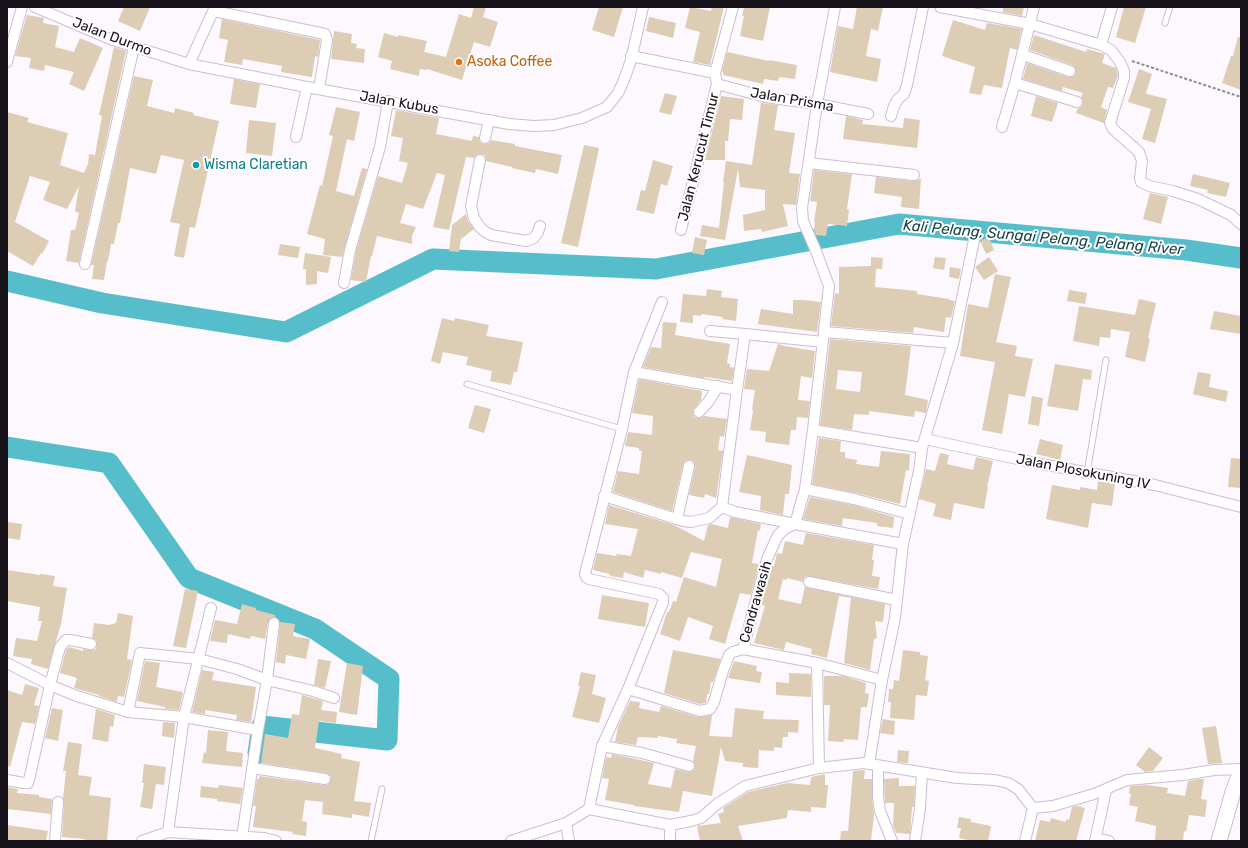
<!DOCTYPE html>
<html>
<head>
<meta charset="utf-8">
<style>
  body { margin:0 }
  #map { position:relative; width:1248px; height:848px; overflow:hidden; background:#fcf8fd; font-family:Rubik,sans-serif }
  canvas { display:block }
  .frame { position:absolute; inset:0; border:8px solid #18121a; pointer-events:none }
</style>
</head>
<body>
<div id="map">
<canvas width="1248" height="848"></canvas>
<div class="frame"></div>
</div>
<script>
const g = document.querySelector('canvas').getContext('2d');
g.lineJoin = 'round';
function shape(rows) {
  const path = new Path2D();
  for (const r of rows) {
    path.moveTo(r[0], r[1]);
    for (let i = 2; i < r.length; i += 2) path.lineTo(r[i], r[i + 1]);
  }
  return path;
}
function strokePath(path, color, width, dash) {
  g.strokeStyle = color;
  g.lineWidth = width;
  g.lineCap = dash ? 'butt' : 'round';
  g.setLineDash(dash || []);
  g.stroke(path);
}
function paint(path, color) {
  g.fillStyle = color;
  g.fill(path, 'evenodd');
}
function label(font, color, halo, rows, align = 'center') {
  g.font = font + ' Rubik,sans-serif';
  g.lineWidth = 4;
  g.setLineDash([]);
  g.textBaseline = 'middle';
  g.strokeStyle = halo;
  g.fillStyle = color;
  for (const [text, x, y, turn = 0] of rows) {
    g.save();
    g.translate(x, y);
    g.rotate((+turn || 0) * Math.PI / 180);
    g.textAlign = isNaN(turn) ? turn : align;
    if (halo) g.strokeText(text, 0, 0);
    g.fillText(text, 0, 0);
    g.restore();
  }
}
strokePath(shape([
  [7,281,102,303,286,332,433,259,656,269,899,224,1186,250,1241,258],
  [7,447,109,463,189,578,315,629,389,679,387,740,262,726,258,753]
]), '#56beca', 21);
paint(shape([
  [124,7,150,7,140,31,118,21],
  [474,7,486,7,483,17,498,22,490,47,474,42,462,80,427,69,427,70,420,69,419,76,390,69,392,61,378,57,384,33,398,37,398,35,427,41,424,52,446,57,459,14,471,18],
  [599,7,623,7,614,37,592,30],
  [690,7,711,11,712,7,724,7,710,65,693,62,700,32,685,28],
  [744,7,770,7,763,41,740,36,744,16,742,16],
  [857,7,883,7,878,31,871,29,866,56,881,59,877,82,830,72,838,26,853,29],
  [1004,7,1024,7,1022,16,1002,12],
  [1124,7,1146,7,1135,43,1116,37],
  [27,15,44,18,43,23,59,26,55,47,74,52,80,38,103,48,84,91,69,84,74,72,45,65,44,71,29,68,31,58,15,56],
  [649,17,676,23,673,38,646,31],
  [222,19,320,40,318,57,315,56,312,77,281,72,282,66,243,59,242,65,224,62,228,40,219,38],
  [953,20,985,30,987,23,1022,29,1017,50,1010,48,1002,88,984,85,981,95,969,93,975,67,942,56],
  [334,31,352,34,351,43,357,44,356,48,365,49,364,63,331,59],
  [1034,35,1086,52,1087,49,1105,54,1102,63,1116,68,1118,75,1113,88,1108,87,1101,107,1107,110,1104,123,1076,113,1078,108,1081,107,1083,104,1083,100,1081,97,1083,93,1063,87,1062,91,1023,79,1027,63,1068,77,1074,76,1076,73,1075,67,1072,65,1030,50],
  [1238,37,1241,37,1241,90,1222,83,1231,56,1233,56],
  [114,47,126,51,79,263,66,261,71,230,75,230,79,213,75,211,79,186,67,209,43,200,50,182,30,176,15,222,49,241,42,254,41,253,33,266,7,251,7,112,29,118,27,122,68,133,60,165,84,173,88,164,89,154,95,155,102,116,99,115],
  [727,52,769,61,769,60,797,65,795,79,779,77,778,81,764,79,763,84,723,75,723,72,722,71],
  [1139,69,1152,74,1146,93,1147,94,1167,99,1155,143,1142,139,1151,109,1128,102],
  [134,76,153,80,147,106,174,113,175,108,194,113,193,115,219,121,195,228,190,227,184,258,174,256,180,224,170,222,184,160,161,155,156,174,130,168,120,223,118,223,114,244,111,244,108,261,107,261,104,280,92,279,94,265,91,265],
  [234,79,260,84,256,108,230,104],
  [665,93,677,96,671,115,659,112],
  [721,96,744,99,742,120,730,119,728,141,725,141,725,160,705,160],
  [1036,96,1058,103,1052,122,1031,116],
  [761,103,778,105,774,130,795,133,789,173,800,174,796,205,783,204,788,226,762,232,761,229,744,231,743,215,765,210,765,190,740,187,738,169,725,240,700,236,702,225,719,228,724,182,723,182,726,161,752,165],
  [336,107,360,112,354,141,347,139,336,191,354,196,362,168,367,169,342,257,323,255,325,239,307,234,320,185,322,186,333,136,329,135],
  [396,110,439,118,436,134,472,141,473,136,479,137,480,142,484,144,489,143,491,140,515,144,515,146,562,155,558,174,536,169,535,173,512,168,512,167,486,161,485,155,481,154,478,154,474,158,466,157,449,230,433,227,445,175,437,173,423,209,406,204,400,223,416,227,412,236,412,244,377,236,372,256,371,256,366,282,351,280,356,251,378,176,402,183,408,163,399,161,403,138,391,136],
  [846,116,863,120,862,124,903,128,904,118,920,120,917,148,843,139],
  [249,120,276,123,272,156,246,153],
  [584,145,599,148,578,247,561,243],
  [653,160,673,166,667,186,661,184,654,214,636,210,641,190,645,191],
  [814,170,852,174,847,209,849,210,847,226,828,224,826,236,816,235,814,230,815,222,814,222,817,202,810,201],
  [1193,174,1230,183,1226,197,1207,193,1208,190,1190,186],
  [876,177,913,181,921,179,919,209,901,207,902,197,874,193],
  [1150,193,1168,197,1161,224,1143,219],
  [466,214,468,221,474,229,461,239,459,252,449,251,452,225],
  [695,237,707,240,704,255,692,253],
  [989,237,994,250,986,254,980,241],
  [280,244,300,247,298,258,278,255],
  [305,253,331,257,328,273,317,271,317,284,306,285,306,269,303,269],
  [871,257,883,258,882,269,876,269,875,287,917,291,917,294,949,299,949,300,955,301,951,318,946,317,944,332,914,327,913,333,831,326,835,293,839,294,839,267,871,266],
  [935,257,946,258,944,270,933,268],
  [989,257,998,271,984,280,975,267],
  [950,267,961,269,959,279,949,277],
  [995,274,1011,277,996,342,1017,346,1015,356,1033,359,1025,397,1009,394,1002,434,982,430,995,362,960,356,968,304,988,308],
  [707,289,722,291,721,297,738,299,736,321,722,319,723,317,701,314,701,316,693,315,693,323,680,322,683,294,706,296],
  [1069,290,1087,293,1085,304,1067,301],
  [1139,299,1156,303,1148,338,1150,339,1145,362,1125,357,1130,332,1111,329,1110,338,1100,337,1099,346,1073,341,1079,306,1135,315],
  [793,300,803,300,821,302,817,332,758,324,761,309,793,314],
  [1214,311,1241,316,1241,334,1210,329],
  [442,318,454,321,455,318,489,325,486,336,523,342,517,372,514,372,511,385,490,381,492,371,466,365,468,357,443,352,440,364,431,361],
  [663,322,677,323,675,335,730,344,727,363,730,364,730,367,734,368,732,381,705,377,704,378,643,367,651,347,661,348],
  [830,339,911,346,905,395,928,400,926,413,915,411,914,417,869,411,869,415,854,414,852,430,820,425],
  [838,370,862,372,860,392,836,389],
  [778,344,785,346,815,351,812,378,801,376,798,400,810,401,808,418,797,417,796,430,791,430,789,445,765,442,766,432,750,430,753,411,752,410,755,390,744,389,747,369,769,371],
  [1055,364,1092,370,1091,380,1083,379,1078,411,1047,406],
  [1198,372,1211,374,1209,387,1228,391,1226,402,1193,394],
  [639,379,702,391,701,400,693,410,694,417,701,418,704,416,727,419,724,437,720,436,718,450,723,451,716,498,705,494,704,498,689,495,695,467,694,462,690,460,685,461,683,465,672,511,613,492,618,471,639,474,642,451,639,451,639,448,625,446,628,432,652,435,653,416,632,413],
  [1032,396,1043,398,1039,426,1028,424],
  [475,405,491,409,484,433,468,428],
  [819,438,841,441,840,452,845,452,845,458,857,460,856,464,879,467,881,451,910,454,909,471,906,470,900,504,856,493,812,484],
  [1040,439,1063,445,1060,460,1036,454],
  [940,453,949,455,947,464,973,470,976,457,993,461,987,487,988,487,984,509,954,503,951,520,933,516,936,504,919,499,926,469,935,471],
  [747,455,792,465,789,494,785,494,783,515,760,510,761,496,739,492],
  [1231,458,1241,459,1241,488,1228,487],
  [1098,481,1115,484,1112,506,1092,503,1088,528,1046,519,1052,485,1080,490,1080,487,1097,490],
  [810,497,853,505,894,517,893,528,877,526,877,523,843,518,842,526,803,519],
  [609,505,674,525,704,541,708,525,711,524,728,528,730,517,761,524,760,531,758,530,752,563,759,564,751,595,740,593,725,644,709,639,713,626,688,617,680,641,660,634,667,612,669,612,673,601,676,602,684,577,716,587,722,559,691,552,682,578,661,572,661,574,645,570,643,578,624,572,623,578,610,576,610,574,593,570,597,553,616,556,617,554,631,556,638,529,605,524],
  [8,522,22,524,20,540,7,538],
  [806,533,874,545,872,560,874,560,872,576,880,577,878,589,807,576,804,578,803,582,787,578,787,580,783,579,778,599,801,604,805,587,885,604,883,622,875,621,877,638,874,639,870,670,844,663,851,598,839,596,827,658,811,654,812,649,786,642,784,650,754,643,765,606,761,605,772,566,774,566,777,553,782,554,785,541,803,545],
  [7,570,40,575,40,574,55,576,53,586,67,588,61,624,48,669,31,664,32,659,13,656,16,638,37,641,42,621,38,621,40,607,7,601],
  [185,589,198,591,186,648,173,646],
  [602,595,649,603,645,627,598,619],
  [242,604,256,608,256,610,275,615,275,617,269,619,268,622,265,639,251,636,250,639,228,634,227,643,210,641,215,620,237,624],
  [118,613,133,616,127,659,132,660,124,697,118,696,117,702,99,696,99,695,74,688,77,678,60,673,66,650,69,647,83,651,83,649,90,650,96,649,97,642,92,638,94,623,109,625,116,623],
  [280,622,295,624,293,636,310,639,306,659,286,655,285,664,276,662],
  [673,650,721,659,713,682,711,682,709,694,707,694,706,703,700,704,664,693],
  [903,650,920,652,920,655,928,656,925,680,929,681,927,696,916,695,914,720,890,718,891,702,888,702,889,689,893,689,894,680,899,681],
  [318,659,331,661,325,688,314,685],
  [145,661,160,663,156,687,183,692,179,710,165,709,165,707,137,701],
  [734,661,757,666,756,671,762,672,760,683,728,678],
  [347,663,363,666,357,715,339,712],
  [202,670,214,672,212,680,256,687,251,722,236,720,237,715,205,710,205,714,192,712],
  [581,672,596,675,592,694,606,698,599,723,572,717,580,686,578,686],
  [789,673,811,674,811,697,776,695,776,682,789,683],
  [824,676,843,676,866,683,865,693,869,694,867,707,861,707,858,740,844,739,843,742,828,741,830,705,824,705],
  [25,684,39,688,34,705,39,706,35,724,22,722,10,767,7,766,7,690,22,695],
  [302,695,323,701,321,710,337,712,336,723,319,721,315,748,342,754,341,758,360,762,354,801,371,803,369,817,352,814,352,818,322,814,323,802,305,800,302,821,307,822,306,836,292,834,293,832,253,827,256,806,253,806,257,779,259,779,259,776,324,785,328,785,331,780,331,776,326,773,261,763,265,734,288,738,292,714,299,715],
  [630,701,640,702,639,708,659,712,661,706,698,717,712,715,709,736,732,737,735,708,764,711,763,719,799,720,798,733,788,732,788,737,783,737,782,748,774,747,774,751,759,750,758,768,743,767,743,763,725,761,721,747,712,796,683,791,679,812,634,806,634,805,605,800,609,779,602,778,606,757,611,758,612,754,654,763,648,784,671,788,675,769,688,772,694,770,695,765,693,761,696,746,676,743,677,739,658,736,658,738,638,737,636,745,615,742,618,727],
  [52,708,63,710,58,741,45,738],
  [96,709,115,715,113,727,110,726,108,742,92,739],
  [883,719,895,721,894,735,880,733],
  [163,722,175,723,174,738,162,736],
  [1216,726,1222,763,1208,764,1202,728],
  [208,730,228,732,226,751,243,753,242,767,202,763,204,752,206,753],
  [68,742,82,744,78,775,92,777,89,795,111,798,107,840,84,841,85,839,62,837,64,802,63,798,66,771,63,771],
  [1149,747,1163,758,1153,771,1145,772,1136,765],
  [898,750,909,751,908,763,897,762],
  [144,764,166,767,164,785,156,784,152,809,140,807,144,783,142,783],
  [865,770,864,779,872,779,872,798,874,814,871,841,840,841,841,831,848,831,853,771],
  [825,774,825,785,828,785,826,808,811,807,811,812,788,810,787,818,738,826,743,841,700,841,697,826,721,823,718,814,724,812,723,808,748,792,787,783,810,785,811,777],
  [899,778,899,786,915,786,914,807,912,807,910,834,896,833,893,826,894,803,885,803,884,779],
  [1200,779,1204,779,1201,799,1207,800,1205,817,1189,815,1186,832,1184,831,1183,841,1155,841,1156,826,1135,821,1138,807,1129,805,1131,794,1129,794,1130,786,1147,785,1168,788,1167,793,1185,796,1188,781],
  [219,785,243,788,240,804,217,801,217,799,200,797,201,786,218,788],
  [7,787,18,789,17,793,39,795,39,797,52,799,51,814,7,809],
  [1077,806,1085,808,1076,841,1035,841,1040,820,1050,822,1051,818,1066,822,1066,819,1069,820,1072,807],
  [959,817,971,819,971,822,991,826,988,841,972,841,959,838,961,828,957,828],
  [7,825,48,831,46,841,7,841]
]), '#ddcdb4');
const lane = shape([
  [1165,23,1170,7],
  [467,384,622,429],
  [1087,473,1106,360],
  [371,841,382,789]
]);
const street = shape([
  [35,7,110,39,189,64,307,87,509,124,534,126,554,125,582,118,607,107,618,93,624,80,631,60,643,7],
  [940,7,1030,24,1101,45,1111,50,1120,62,1124,71,1124,78,1110,123,1113,129,1139,152,1142,161,1140,178,1141,182,1149,186,1173,191,1198,199,1231,215,1241,224],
  [214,11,325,34,327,40,319,89],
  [1101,45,1112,7],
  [1023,55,1070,71],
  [631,56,715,73],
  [7,62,22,7],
  [189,64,215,7],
  [1015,83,1077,102],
  [717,84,765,97,817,104,868,114],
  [891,116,894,106,898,99,904,94,907,85,923,7],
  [1002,127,1015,83,1034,7],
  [296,137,307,87],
  [485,138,489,120],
  [480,160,471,206,474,218,479,226,484,231,491,235,526,241,534,238,538,232,540,226],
  [809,163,914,175],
  [681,230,717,84,715,73,733,7],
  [85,264,134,47],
  [344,283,350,250,380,147,388,101],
  [710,331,745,334],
  [953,343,974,240],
  [634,372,737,390,722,507,735,512,795,524,903,544],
  [737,390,745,334,823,342],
  [699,412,709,401,718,386],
  [813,430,922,448],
  [925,439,1036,463,1155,485,1241,507],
  [805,489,854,499,910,514],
  [604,496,683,521,691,522,709,518,722,507],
  [677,519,689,466],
  [809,582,897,600],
  [743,649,817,663,882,680],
  [7,663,50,685,74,695,128,712,184,717,258,730],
  [817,663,819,768],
  [628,689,663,602,663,598,659,594,589,579,586,577,585,574,622,429,634,372,662,302],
  [128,712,140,653,199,659,237,669,267,680,313,691,334,698],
  [602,746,642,753,689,766],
  [864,763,957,778,995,780,1008,783,1018,789,1033,808,1053,806,1094,794,1127,780,1183,775,1214,770,1241,769],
  [878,766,878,797,880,811,892,841],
  [252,768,325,779],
  [7,780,24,783,28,783,29,780,50,685,60,647,66,640,70,640,91,644],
  [589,809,602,746,628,689,700,711,710,709,714,702,723,671,729,655,733,652,743,649,767,559,778,535,786,528,795,524,805,489,813,430,829,286,816,251,803,221,802,208,817,104,835,7],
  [566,823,569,841],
  [168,832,184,717,211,608],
  [242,837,258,730,267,680,274,623],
  [1096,838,1109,841],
  [55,841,58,802],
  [142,841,168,832,264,838,276,841],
  [511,841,566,823,589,809,670,825,691,821,701,818,717,804,745,786,819,768,864,763,868,762,870,758,882,680,895,618,903,544,919,471,922,448,953,343,825,332],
  [670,841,670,825],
  [915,841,920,808,922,773],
  [1025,841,1033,808],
  [1095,841,1106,790]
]);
const secondary = shape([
  [1219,841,1233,792,1241,771]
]);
strokePath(lane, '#cdbcd3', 7);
strokePath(street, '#cdbcd3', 12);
strokePath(secondary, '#cdbcd3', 17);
strokePath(shape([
  [1132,61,1241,97]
]), '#8e898f', 2, [3, 2]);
strokePath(lane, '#fff', 5);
strokePath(street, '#fff', 10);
strokePath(secondary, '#fff', 15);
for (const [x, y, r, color] of [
  [459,62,4,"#e8710a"],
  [196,165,4,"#0f9aa8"]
]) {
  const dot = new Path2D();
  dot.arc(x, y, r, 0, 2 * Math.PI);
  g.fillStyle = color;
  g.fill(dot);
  strokePath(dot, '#fff', 1.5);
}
label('14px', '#18121a', '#fff', [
  ["Jalan Durmo",112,37,21],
  ["Jalan Prisma",792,100,10],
  ["Jalan Kubus",399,103,10],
  ["Jalan Kerucut Timur",699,157,-76],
  ["Jalan Plosokuning IV",1083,472,11],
  ["Cendrawasih",756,602,-74]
]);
label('14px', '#c56008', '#fff', [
  ["Asoka Coffee",467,62]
], 'left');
label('14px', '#0d838f', '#fff', [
  ["Wisma Claretian",204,165]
], 'left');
label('italic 15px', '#144449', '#fff', [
  ["Kali Pelang, Sungai Pelang, Pelang River",1043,238,5]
]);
</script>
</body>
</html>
